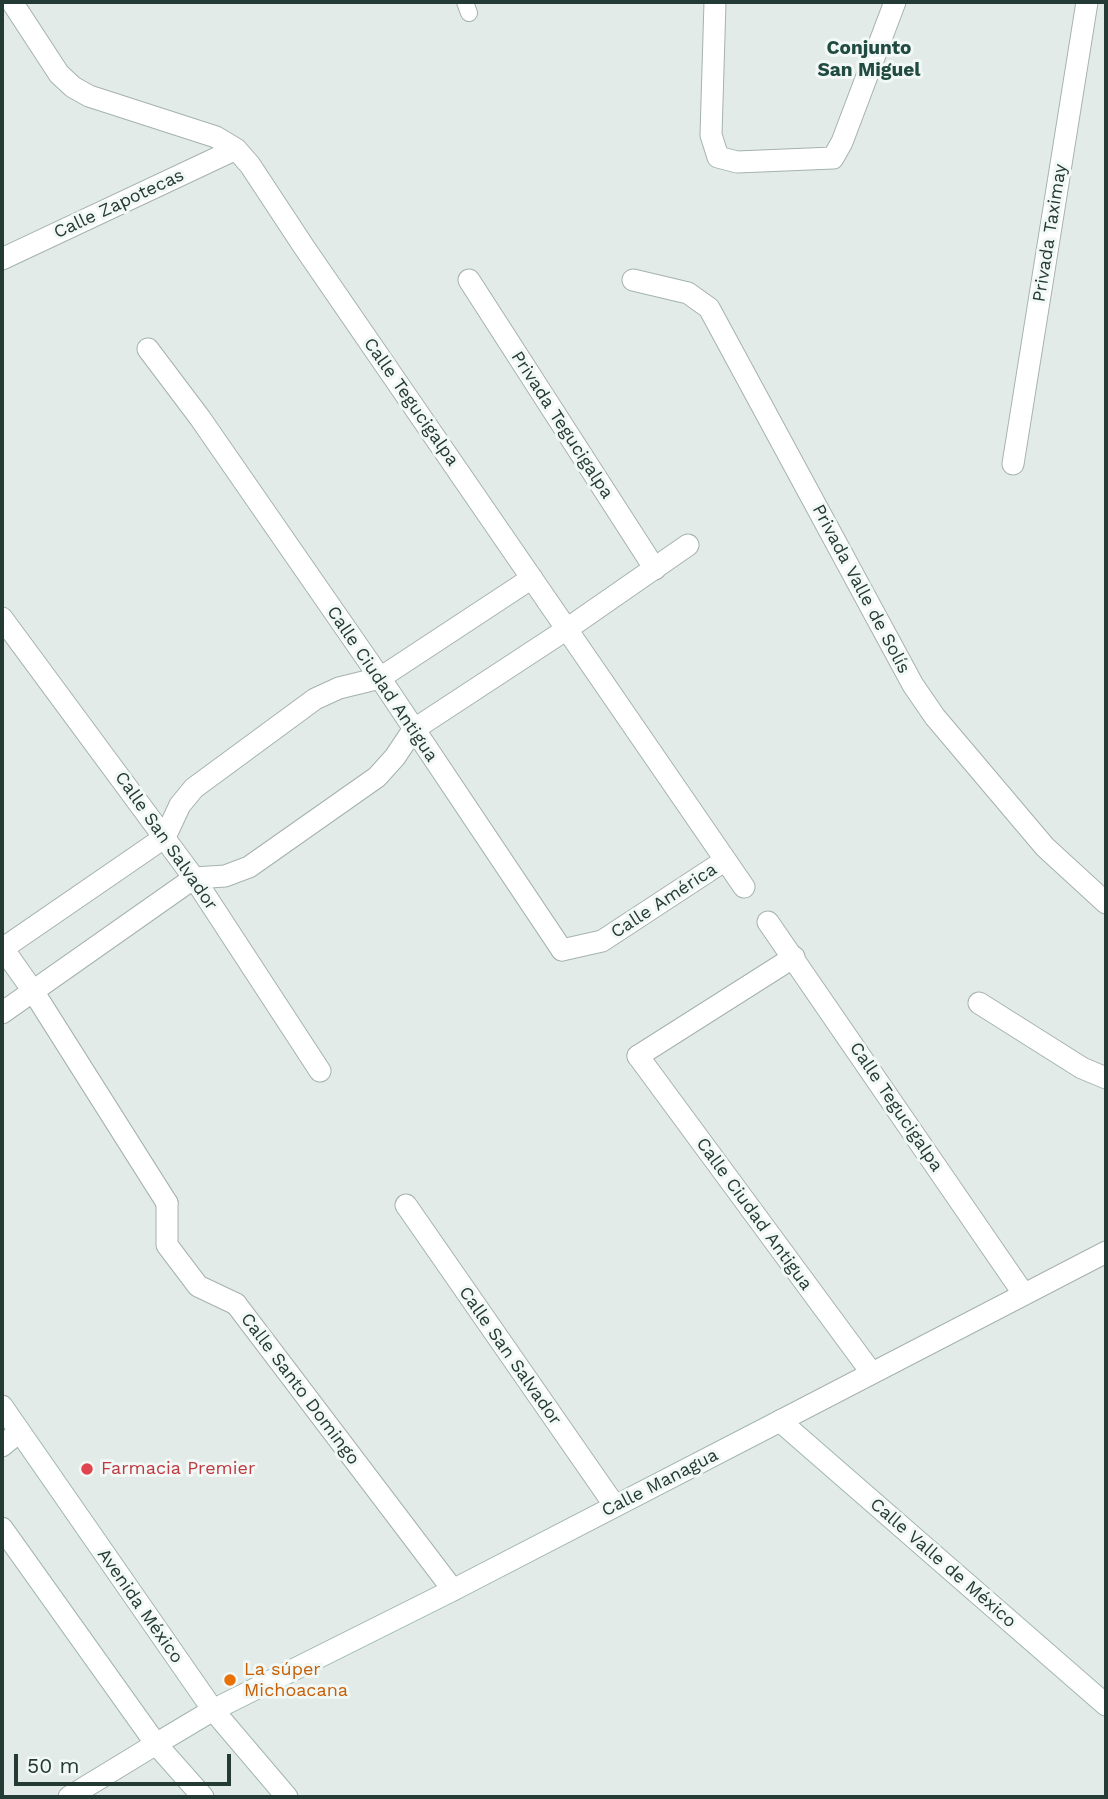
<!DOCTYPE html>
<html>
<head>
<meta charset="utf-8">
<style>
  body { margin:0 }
  #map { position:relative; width:1108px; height:1799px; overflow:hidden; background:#e2ebe7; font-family:"Work Sans",sans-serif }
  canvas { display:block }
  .frame { position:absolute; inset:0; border:4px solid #243a34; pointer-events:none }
  .scale { position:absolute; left:14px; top:1754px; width:217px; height:32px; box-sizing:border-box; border:4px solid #243a34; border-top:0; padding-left:9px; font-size:21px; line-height:24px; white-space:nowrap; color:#243a34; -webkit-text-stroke:5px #f2f8f5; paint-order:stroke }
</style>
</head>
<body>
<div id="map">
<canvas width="1108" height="1799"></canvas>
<div class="frame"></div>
<div class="scale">50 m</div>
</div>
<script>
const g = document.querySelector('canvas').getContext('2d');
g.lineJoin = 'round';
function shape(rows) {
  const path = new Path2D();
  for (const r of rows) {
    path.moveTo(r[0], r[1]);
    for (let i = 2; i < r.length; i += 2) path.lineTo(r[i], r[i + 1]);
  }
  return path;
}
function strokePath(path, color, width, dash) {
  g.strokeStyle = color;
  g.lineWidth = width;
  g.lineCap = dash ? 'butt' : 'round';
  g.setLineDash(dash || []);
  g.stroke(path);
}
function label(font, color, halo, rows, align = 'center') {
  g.font = font + ' "Work Sans",sans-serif';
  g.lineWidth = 6;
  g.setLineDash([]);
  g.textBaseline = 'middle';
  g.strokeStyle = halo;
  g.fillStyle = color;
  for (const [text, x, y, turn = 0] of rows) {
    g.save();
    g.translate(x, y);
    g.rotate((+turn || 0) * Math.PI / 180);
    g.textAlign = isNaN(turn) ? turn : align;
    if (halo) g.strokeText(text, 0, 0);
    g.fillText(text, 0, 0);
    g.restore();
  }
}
const service = shape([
  [465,2,469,13]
]);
const pedestrian = shape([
  [562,950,602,941,724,861],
  [638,1056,794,957],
  [167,1203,167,1245,198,1286,236,1304]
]);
const minor = shape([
  [12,2,59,74,73,87,89,96,216,137,236,149,250,165,304,247,744,887],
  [715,2,711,135,718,157,737,162,833,158,842,142,895,2],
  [2,259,236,149],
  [469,280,655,569],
  [633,280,688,293,709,308,913,685,935,717,1045,847,1106,903],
  [148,349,200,418,380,678,562,950],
  [1013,464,1087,2],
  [2,618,194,878,320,1071],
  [768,922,1023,1293],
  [2,947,33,991,167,1203],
  [2,949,165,837,180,805,194,788,315,699,339,688,380,678,532,578],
  [979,1003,1082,1068,1106,1078],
  [2,1013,194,878,225,876,249,867,377,777,395,757,413,730,567,629,688,545],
  [638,1056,871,1372],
  [406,1205,615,1506],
  [236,1304,453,1590],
  [780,1421,1106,1252],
  [69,1797,156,1744]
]);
const secondary = shape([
  [2,1406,213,1710,287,1797],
  [2,1446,19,1432],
  [2,1528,156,1744,203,1797],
  [156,1744,213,1710,453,1590,780,1421,1106,1705]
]);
strokePath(service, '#a5b2ae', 18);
strokePath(pedestrian, '#a5b2ae', 23);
strokePath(minor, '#a5b2ae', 23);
strokePath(secondary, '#a2b6af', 23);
strokePath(service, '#fff', 16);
strokePath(pedestrian, '#fff', 21);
strokePath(minor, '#fff', 21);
strokePath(secondary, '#fff', 21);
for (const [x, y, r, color] of [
  [87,1469,7,"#e0444e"],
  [230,1680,7,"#e8710a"]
]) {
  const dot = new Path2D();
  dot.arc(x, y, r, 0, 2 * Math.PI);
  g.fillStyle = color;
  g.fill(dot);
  strokePath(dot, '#f2f8f5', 2.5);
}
label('18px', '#243a34', '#f2f8f5', [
  ["Calle Zapotecas",119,204,-25],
  ["Privada Taximay",1050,233,-81],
  ["Calle Tegucigalpa",411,402,55],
  ["Privada Tegucigalpa",562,425,57],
  ["Privada Valle de Solís",861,589,62],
  ["Calle Ciudad Antigua",382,684,56],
  ["Calle San Salvador",166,841,55],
  ["Calle América",664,901,-33],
  ["Calle Tegucigalpa",896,1107,56],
  ["Calle Ciudad Antigua",754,1214,54],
  ["Calle San Salvador",510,1356,55],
  ["Calle Santo Domingo",300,1389,53],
  ["Calle Managua",660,1483,-27],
  ["Calle Valle de México",943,1563,41],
  ["Avenida México",140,1606,55]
]);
label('18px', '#be3a42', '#f2f8f5', [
  ["Farmacia Premier",101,1469]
], 'left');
label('18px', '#c56008', '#f2f8f5', [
  ["La súper",244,1670],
  ["Michoacana",244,1691]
], 'left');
label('bold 19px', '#214b41', '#f2f8f5', [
  ["Conjunto",869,48],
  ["San Miguel",869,70]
]);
</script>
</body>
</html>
